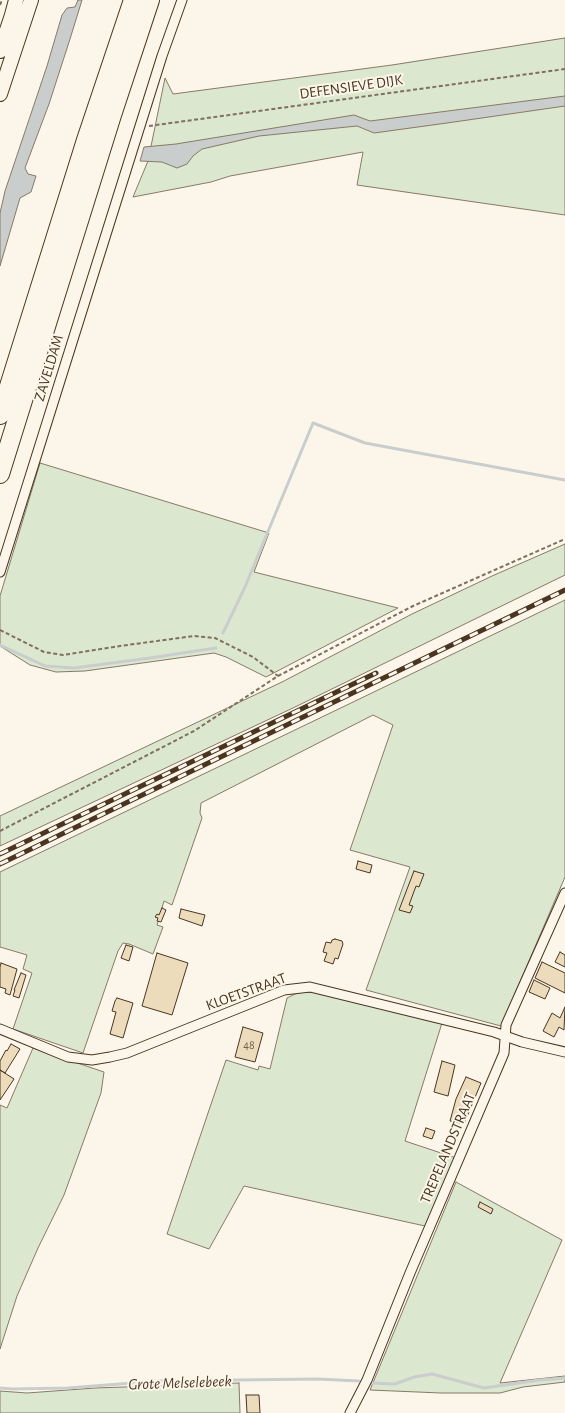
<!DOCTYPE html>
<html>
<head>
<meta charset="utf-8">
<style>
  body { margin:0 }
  canvas { display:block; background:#fbf6e9 }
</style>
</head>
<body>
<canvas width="565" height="1413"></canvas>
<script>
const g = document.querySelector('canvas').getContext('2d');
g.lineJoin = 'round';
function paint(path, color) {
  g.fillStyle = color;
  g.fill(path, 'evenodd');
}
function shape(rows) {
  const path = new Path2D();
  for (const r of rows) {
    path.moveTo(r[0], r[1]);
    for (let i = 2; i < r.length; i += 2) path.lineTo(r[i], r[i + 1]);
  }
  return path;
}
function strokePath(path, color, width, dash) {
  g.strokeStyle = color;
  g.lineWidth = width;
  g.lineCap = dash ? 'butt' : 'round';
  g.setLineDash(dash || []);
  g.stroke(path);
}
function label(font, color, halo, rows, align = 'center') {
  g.font = font + ' "Alegreya Sans",sans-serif';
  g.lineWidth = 4;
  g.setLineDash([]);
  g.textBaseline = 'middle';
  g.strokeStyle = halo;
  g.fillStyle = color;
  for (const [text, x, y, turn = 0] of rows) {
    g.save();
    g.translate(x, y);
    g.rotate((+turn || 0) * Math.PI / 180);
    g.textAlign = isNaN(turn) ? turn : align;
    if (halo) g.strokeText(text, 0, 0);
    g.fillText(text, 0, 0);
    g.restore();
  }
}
const green = shape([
  [565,38,565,215,357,185,363,152,230,176,211,182,133,197,148,161,165,78,173,94,392,65,565,38],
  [40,463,269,533,254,572,398,608,266,677,226,657,214,653,85,671,56,672,30,665,0,646,0,596,40,463],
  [565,544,565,575,295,707,0,846,0,816,282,682,412,614,492,576,565,544],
  [565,600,565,877,501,1026,366,990,410,867,350,850,393,725,373,715,201,803,200,813,202,818,172,905,164,901,157,925,163,927,153,954,129,944,123,943,118,951,83,1053,13,1029,32,973,23,969,27,955,0,947,0,872,565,600],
  [304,992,325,993,442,1023,405,1141,456,1158,425,1226,244,1186,209,1249,167,1234,226,1060,258,1070,259,1066,270,1069,287,998,297,993,304,992],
  [33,1048,104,1072,101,1093,64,1195,38,1248,17,1296,0,1349,0,1105,7,1108,33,1048],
  [456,1182,562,1240,500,1383,565,1376,565,1382,523,1387,500,1393,441,1393,370,1390,456,1182],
  [239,1383,240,1413,0,1413,0,1391,27,1393,95,1388,239,1383]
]);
paint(green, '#dce7d0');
strokePath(green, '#887966', 1);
const water = shape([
  [78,0,82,0,70,39,49,104,25,168,28,174,36,176,31,192,20,198,0,266,0,213,5,191,47,66,62,15,67,8,75,7,78,0],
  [565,96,565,106,447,123,374,133,357,126,259,136,202,149,193,156,187,164,177,168,162,162,140,161,144,147,176,144,354,115,370,121,565,96]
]);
paint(water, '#c9cecd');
strokePath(water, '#887966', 1);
strokePath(shape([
  [223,633,245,587,313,423,365,443,565,480],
  [0,645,45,666,74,668,150,658,216,648],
  [371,1383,395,1384,414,1377,432,1374,484,1388,540,1380,565,1378],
  [0,1388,13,1389,68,1388,158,1381,317,1379,359,1381]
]), '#c9cecd', 3);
const building = shape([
  [358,861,372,865,370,873,356,869,358,861],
  [414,871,424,874,419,887,416,886,409,905,413,906,410,913,399,910,414,871],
  [162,908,166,910,161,922,157,921,158,918,155,917,157,914,159,915,162,908],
  [181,909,205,915,202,926,179,918,181,909],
  [335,939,342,941,343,944,338,959,335,958,333,964,324,961,327,953,323,952,326,942,331,943,332,940,335,939],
  [126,945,133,947,129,961,121,958,126,945],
  [560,952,565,955,565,967,555,962,560,952],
  [157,953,188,963,172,1015,142,1006,157,953],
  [542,962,565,973,565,993,535,978,542,962],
  [1,963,17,969,10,995,5,993,6,989,0,987,0,967,1,963],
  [21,973,26,975,19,998,13,996,15,990,14,990,21,973],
  [534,980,550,988,545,999,529,992,534,980],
  [117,998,133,1003,123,1038,110,1034,116,1012,112,1011,115,1001,117,998],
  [565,1007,564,1030,559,1027,554,1037,543,1031,552,1013,560,1018,565,1007],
  [243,1027,263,1033,255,1062,235,1057,243,1027],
  [11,1044,20,1049,5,1073,0,1070,0,1061,6,1050,7,1051,11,1044],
  [442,1061,455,1065,448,1096,434,1092,442,1061],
  [0,1070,14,1079,0,1100,0,1070],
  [466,1077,481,1083,464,1124,450,1121,456,1099,466,1077],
  [426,1128,435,1131,432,1139,423,1136,426,1128],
  [480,1202,493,1209,491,1214,478,1207,480,1202],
  [246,1395,259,1395,260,1413,247,1413,246,1395]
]);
paint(building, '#ecdcbc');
strokePath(building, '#4a3520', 1);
const street = shape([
  [0,572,162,56,182,0],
  [0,1029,68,1057,92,1060,110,1057,127,1053,284,990,310,987,494,1032,522,1042,565,1052],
  [350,1413,367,1380,410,1273,504,1053,506,1025,565,893]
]);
const secondary = shape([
  [0,51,12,15,16,0],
  [0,94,31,0]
]);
const highway = shape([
  [0,415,86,140,133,0],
  [0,474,112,115,150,0]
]);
strokePath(street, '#4a3520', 11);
strokePath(secondary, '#4a3520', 16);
strokePath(highway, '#4a3520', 20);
strokePath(shape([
  [0,5,2,0],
  [149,126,565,69],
  [0,630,44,652,63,655,120,646,194,636,215,638,253,657,278,676],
  [0,831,194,731,278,676,413,606,565,539]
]), '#7f6f5c', 2, [4, 2.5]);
strokePath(street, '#fbf6e9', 9);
strokePath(secondary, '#fbf6e9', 14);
strokePath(highway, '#fbf6e9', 18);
const rail = shape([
  [0,854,376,673],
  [0,864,565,590]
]);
strokePath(rail, '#4a3520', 5);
strokePath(rail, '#fbf6e9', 3, [9]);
label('12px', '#725f47', null, [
  ["48",249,1045]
]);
label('15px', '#4a3520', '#fbf6e9', [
  ["DEFENSIEVE DIJK",351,87,-8],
  ["ZAVELDAM",49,368,-73],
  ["KLOETSTRAAT",246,992,-20],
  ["TREPELANDSTRAAT",448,1148,-67]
]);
label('italic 16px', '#4a3520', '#fbf6e9', [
  ["Grote Melselebeek",180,1383,-2]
]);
</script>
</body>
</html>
